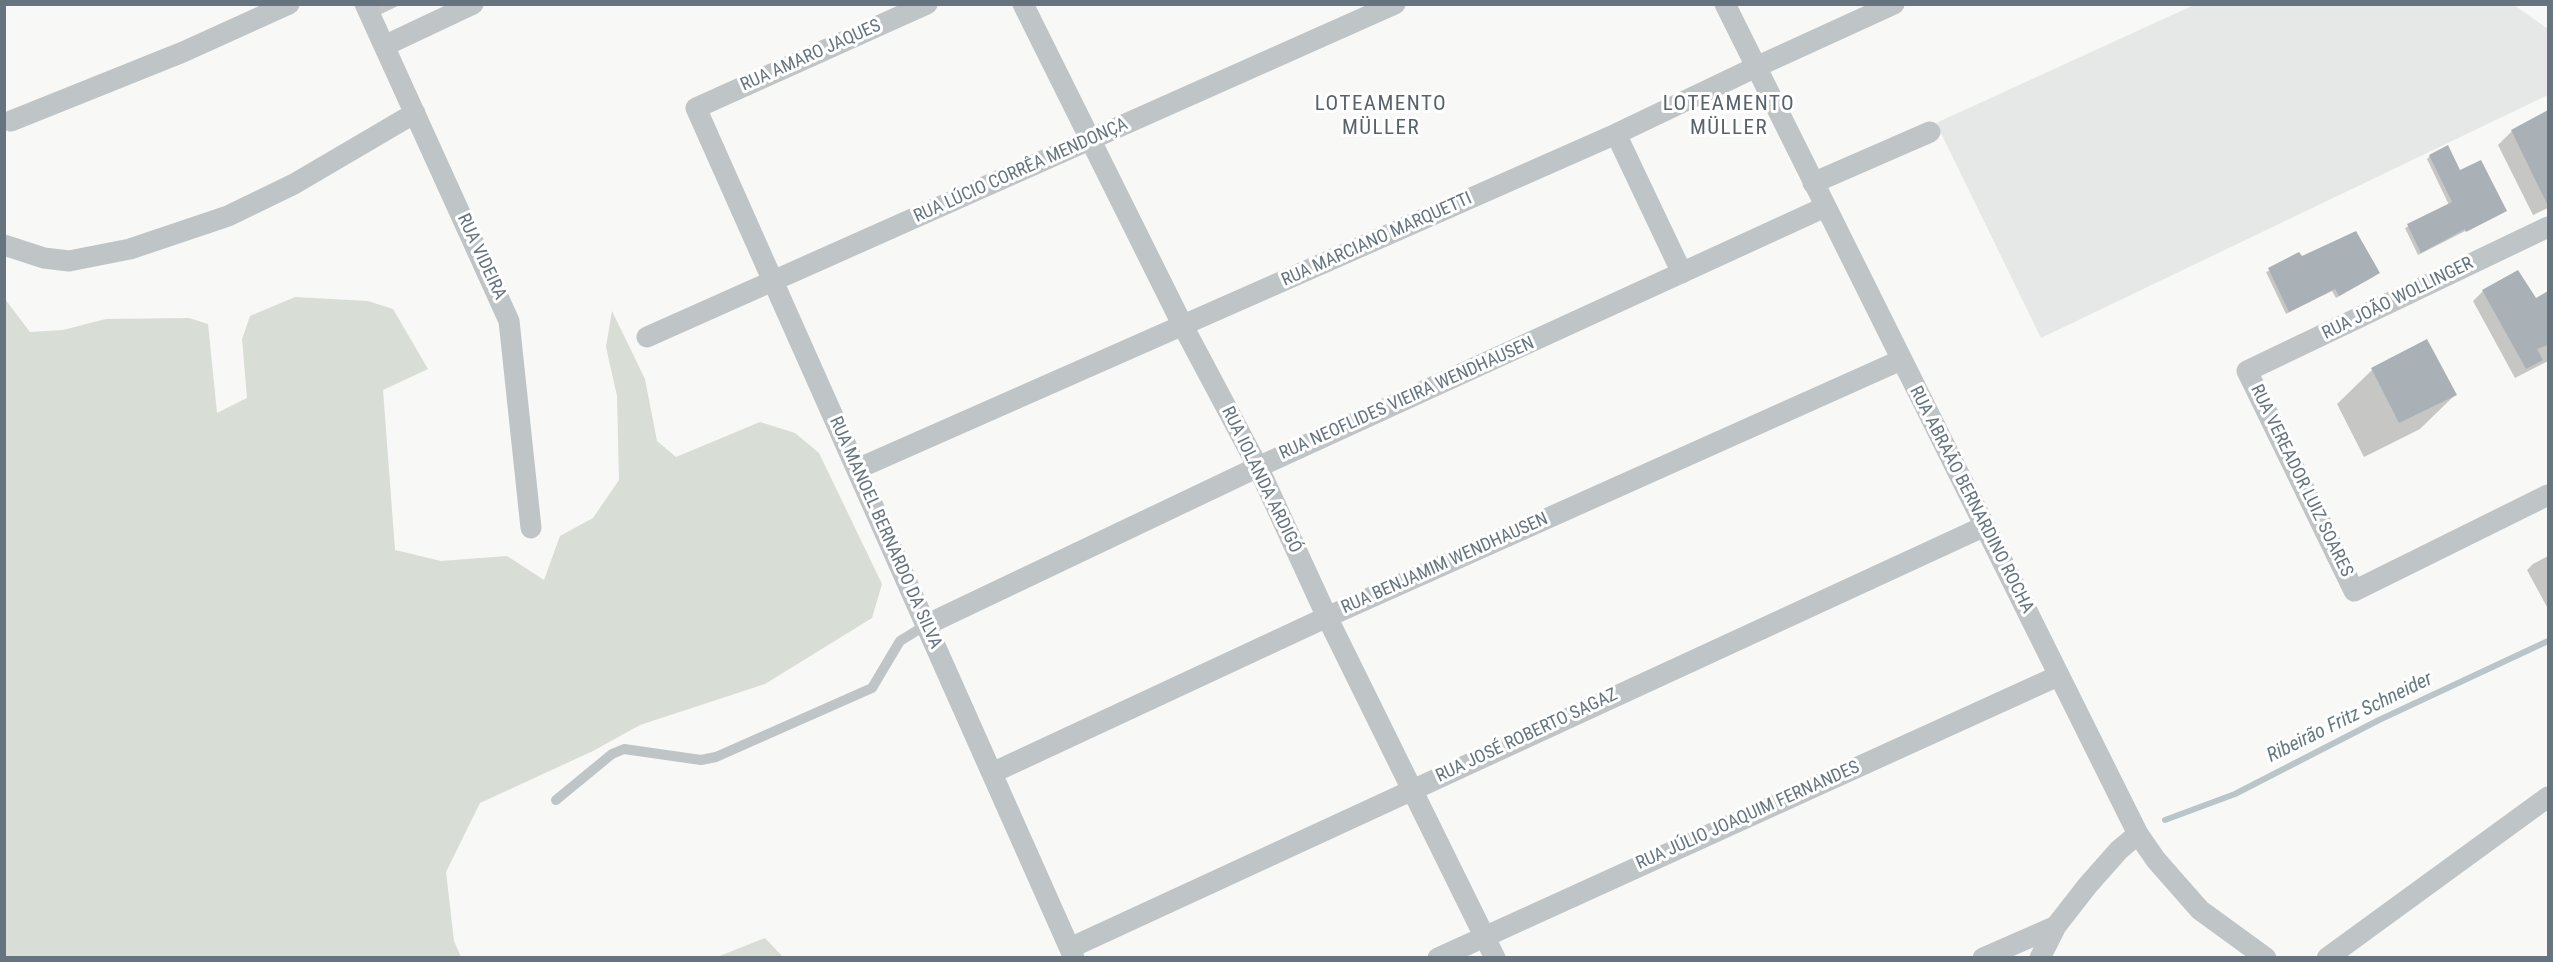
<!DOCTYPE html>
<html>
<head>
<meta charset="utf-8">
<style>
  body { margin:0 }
  #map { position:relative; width:2553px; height:962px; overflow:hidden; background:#f8f8f6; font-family:"Roboto Condensed",sans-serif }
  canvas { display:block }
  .frame { position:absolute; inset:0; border:6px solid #65747f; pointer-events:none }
</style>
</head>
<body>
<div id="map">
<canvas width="2553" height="962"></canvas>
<div class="frame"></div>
</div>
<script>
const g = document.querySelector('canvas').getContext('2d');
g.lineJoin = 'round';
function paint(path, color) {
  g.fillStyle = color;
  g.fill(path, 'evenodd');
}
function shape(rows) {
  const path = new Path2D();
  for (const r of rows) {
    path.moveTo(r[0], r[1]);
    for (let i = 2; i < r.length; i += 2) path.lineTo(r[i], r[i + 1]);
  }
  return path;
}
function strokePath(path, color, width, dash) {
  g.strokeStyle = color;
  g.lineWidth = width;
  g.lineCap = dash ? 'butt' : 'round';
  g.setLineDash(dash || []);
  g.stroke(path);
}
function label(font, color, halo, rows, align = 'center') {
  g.font = font + ' "Roboto Condensed",sans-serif';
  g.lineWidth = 6;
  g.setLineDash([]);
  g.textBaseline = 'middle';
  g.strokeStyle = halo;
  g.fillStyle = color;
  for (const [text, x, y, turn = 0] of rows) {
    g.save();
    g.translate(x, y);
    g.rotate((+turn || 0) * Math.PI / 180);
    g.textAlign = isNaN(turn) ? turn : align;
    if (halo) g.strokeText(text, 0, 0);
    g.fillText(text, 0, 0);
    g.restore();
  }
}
paint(shape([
  [2194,5,2514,5,2548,29,2548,95,2041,338,1936,123]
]), '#e6e7e7');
paint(shape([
  [295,297,368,301,393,309,428,369,383,390,395,550,441,561,507,556,544,580,560,536,593,518,619,480,617,396,606,347,612,311,645,379,657,441,676,457,760,422,795,433,819,453,882,584,872,618,765,684,640,725,593,751,480,803,446,872,454,941,461,957,5,957,5,299,30,332,63,330,106,319,189,318,208,324,217,413,247,398,242,339,250,316],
  [765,938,783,957,717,957]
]), '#d8ddd5');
paint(shape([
  [369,4,402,4,375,17],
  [2548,112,2548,208,2533,215,2498,145,2512,131],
  [2430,156,2459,172,2505,211,2418,255,2405,228,2449,205,2427,159],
  [2301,258,2375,276,2336,298,2332,291,2286,314,2266,272],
  [2483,291,2535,300,2548,292,2548,361,2515,378,2473,301],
  [2427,341,2455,395,2420,429,2364,457,2337,404,2372,370],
  [2548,556,2548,606,2547,607,2527,570,2533,564]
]), '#0003');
strokePath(shape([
  [2165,820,2235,794,2379,720,2548,641]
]), '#b9c5c9', 6);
paint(shape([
  [2548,110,2548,206,2511,130],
  [2448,145,2460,170,2481,160,2507,211,2466,232,2465,229,2421,253,2407,224,2452,202,2429,155],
  [2356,231,2380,273,2339,296,2335,289,2289,312,2268,268,2299,252,2302,256],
  [2518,270,2536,298,2548,291,2548,345,2537,349,2543,360,2526,369,2482,290],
  [2427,339,2457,395,2399,423,2371,368]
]), '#a9b1b6');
strokePath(shape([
  [556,800,612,754,624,749,701,760,716,757,872,688,900,641,926,625]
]), '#bfc4c7', 10);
strokePath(shape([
  [365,4,509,321,531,528],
  [927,4,696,108,1074,958],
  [1023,4,1183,326,1258,467,1327,617,1495,958],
  [1725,4,2138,834,2156,860,2200,910,2266,958],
  [384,46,473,4],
  [11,121,183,52,289,4],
  [1616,134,1682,273],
  [1813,183,1930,132],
  [2548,227,2247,371,2354,591,2548,495],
  [4,245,44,258,69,261,130,249,228,216,294,184,415,113],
  [647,337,1395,4],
  [857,469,1616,134,1756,67,1894,4],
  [926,625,1258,467,1825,207],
  [992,773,1327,617,1901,360],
  [1070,948,1985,526],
  [1438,958,2058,676],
  [1983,958,2056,926],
  [2040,958,2056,926,2088,885,2119,850,2138,834],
  [2327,958,2548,797]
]), '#bfc4c7', 21);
label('18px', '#65747f', '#fff', [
  ["RUA AMARO JAQUES",811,56,-24],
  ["RUA LÚCIO CORRÊA MENDONÇA",1021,171,-24],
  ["RUA MARCIANO MARQUETTI",1377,240,-24],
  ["RUA VIDEIRA",481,257,65],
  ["RUA JOÃO WOLLINGER",2398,299,-26],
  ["RUA NEOFLIDES VIEIRA WENDHAUSEN",1407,399,-24],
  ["RUA IOLANDA ARDIGÓ",1261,480,64],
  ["RUA VEREADOR LUIZ SOARES",2301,481,64],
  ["RUA ABRAÃO BERNARDINO ROCHA",1971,500,63],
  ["RUA MANOEL BERNARDO DA SILVA",885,533,66],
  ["RUA BENJAMIM WENDHAUSEN",1445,564,-24],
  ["RUA JOSÉ ROBERTO SAGAZ",1527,736,-25],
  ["RUA JÚLIO JOAQUIM FERNANDES",1748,816,-24]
]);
label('italic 20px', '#657a80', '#fff', [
  ["Ribeirão Fritz Schneider",2350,718,-26]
]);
g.letterSpacing = '1.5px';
label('21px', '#57626b', '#fff', [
  ["LOTEAMENTO",1381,105],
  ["MÜLLER",1381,129],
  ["LOTEAMENTO",1729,105],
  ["MÜLLER",1729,129]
]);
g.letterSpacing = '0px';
</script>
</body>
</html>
